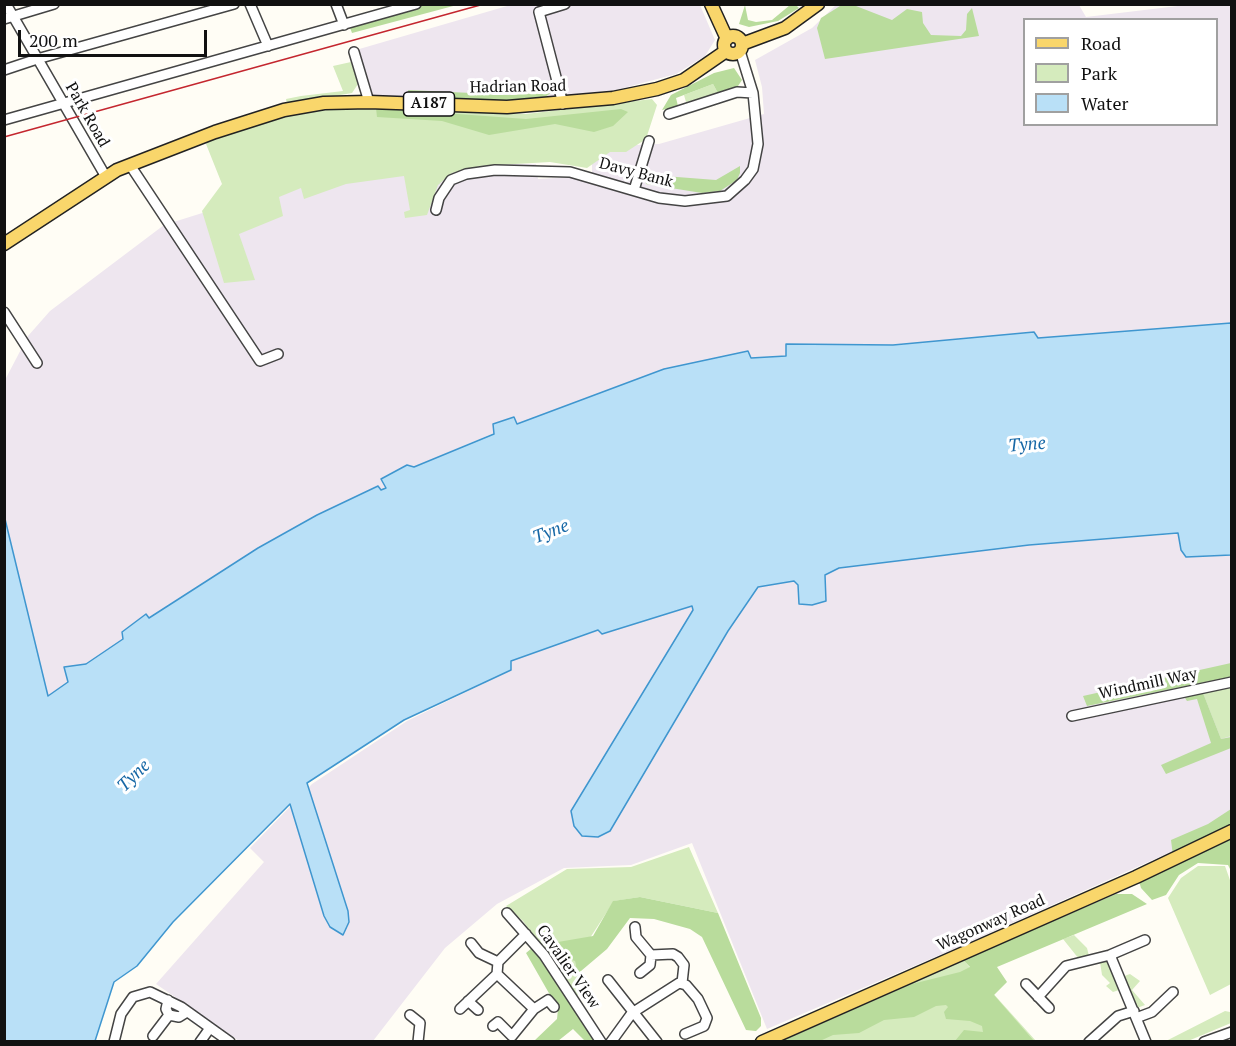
<!DOCTYPE html>
<html>
<head>
<meta charset="utf-8">
<style>
  body { margin:0 }
  #map { position:relative; width:1236px; height:1046px; overflow:hidden; background:#fffdf5; font-family:"PT Serif",serif }
  canvas { display:block }
  .frame { position:absolute; inset:0; border:6px solid #111; pointer-events:none }
  .legend { position:absolute; left:1023px; top:18px; width:195px; height:108px; box-sizing:border-box; background:#fff; border:2px solid #a0a0a0; margin:0; padding:8px 10px; list-style:none; font-size:18px; color:#111 }
  .legend li { display:flex; align-items:center; gap:12px; height:30px }
  .legend b { width:30px; border:2px solid #a0a0a0 }
  .scale { position:absolute; left:18px; top:30px; width:189px; height:27px; box-sizing:border-box; border:3px solid #111; border-top:0; padding-left:8px; font-size:18px; line-height:21px; white-space:nowrap; color:#111; -webkit-text-stroke:4px #fff; paint-order:stroke }
</style>
</head>
<body>
<div id="map">
<canvas width="1236" height="1046"></canvas>
<div class="frame"></div>
<ul class="legend">
<li><b style="height:8px;background:#f9d66b"></b>Road</li>
<li><b style="height:16px;background:#d5ebbd"></b>Park</li>
<li><b style="height:16px;background:#b9e0f7"></b>Water</li>
</ul>
<div class="scale">200 m</div>
</div>
<script>
const g = document.querySelector('canvas').getContext('2d');
g.lineJoin = 'round';
function paint(path, color) {
  g.fillStyle = color;
  g.fill(path, 'evenodd');
}
function shape(rows) {
  const path = new Path2D();
  for (const r of rows) {
    if (r.length === 3) {
      path.moveTo(r[0] + r[2], r[1]);
      path.arc(r[0], r[1], r[2], 0, 2 * Math.PI);
      continue;
    }
    path.moveTo(r[0], r[1]);
    for (let i = 2; i < r.length; i += 2) path.lineTo(r[i], r[i + 1]);
  }
  return path;
}
function strokePath(path, color, width, dash) {
  g.strokeStyle = color;
  g.lineWidth = width;
  g.lineCap = dash ? 'butt' : 'round';
  g.setLineDash(dash || []);
  g.stroke(path);
}
function label(font, color, halo, rows, align = 'center') {
  g.font = font + ' "PT Serif",serif';
  g.lineWidth = 6;
  g.setLineDash([]);
  g.textBaseline = 'middle';
  g.strokeStyle = halo;
  g.fillStyle = color;
  for (const [text, x, y, turn = 0] of rows) {
    g.save();
    g.translate(x, y);
    g.rotate((+turn || 0) * Math.PI / 180);
    g.textAlign = isNaN(turn) ? turn : align;
    if (halo) g.strokeText(text, 0, 0);
    g.fillText(text, 0, 0);
    g.restore();
  }
}
paint(shape([
  [514,4,700,5,715,40,705,56,676,74,616,90,514,100,364,95,349,52],
  [836,5,1079,5,1086,17,1186,5,1231,5,1231,323,1037,338,1033,332,893,345,786,344,786,356,751,358,748,351,664,369,517,424,514,417,493,424,494,433,414,467,407,465,382,478,387,488,381,490,378,486,317,515,258,548,149,618,146,615,124,639,86,664,64,667,68,682,48,696,5,519,5,380,28,336,50,311,164,225,365,162,536,164,538,179,592,176,592,147,659,144,764,114,762,87,755,60,812,28],
  [1024,20,1216,20,1216,124,1024,124],
  [1231,530,1231,825,956,948,767,1029,692,843,631,865,564,868,497,904,445,948,373,1041,239,1041,156,984,264,862,250,848,312,784,407,721,511,670,511,661,599,630,692,606,728,631,758,587,794,581,798,585,799,603,813,605,826,601,825,575,839,568,1029,545]
]), '#eee6ef');
paint(shape([
  [351,62,358,84,352,93,287,104,286,99,301,96,343,91,333,66],
  [713,84,719,95,686,102,684,95],
  [652,99,657,105,646,139,626,152,610,152,587,168,550,162,480,166,452,173,438,185,427,215,405,218,404,212,410,210,404,176,346,184,304,199,301,188,279,197,283,216,239,234,255,280,224,283,202,211,222,184,206,144,209,140,282,117,339,108,526,114],
  [1231,688,1231,736,1221,739,1203,693],
  [689,847,718,913,640,897,614,901,575,961,577,975,584,986,577,996,523,921,506,906,567,869,631,867],
  [1198,866,1225,866,1231,883,1231,984,1210,995,1168,898,1181,878],
  [1074,935,1087,948,1089,956,1079,959,1063,939],
  [963,960,1036,1041,775,1042],
  [1107,961,1119,990,1113,992,1106,986,1110,983,1102,975,1100,962],
  [1130,974,1140,981,1132,990,1145,1005,1137,1008,1124,976],
  [1225,1011,1230,1012,1231,1023,1188,1041,1166,1041]
]), '#d5ebbd');
paint(shape([
  [426,5,457,5,352,33,349,25],
  [745,5,748,20,756,22,772,20,790,5,796,5,799,8,778,21,749,27,739,24],
  [840,6,856,6,892,20,907,9,922,12,923,23,931,35,961,36,966,30,967,14,972,8,979,36,825,59,817,28,821,18],
  [734,68,742,80,738,86,719,95,713,84,676,98,678,106,662,110,671,95,714,73],
  [548,82,554,85,554,91,542,99,516,103,463,102,410,97,408,90,514,95,537,89],
  [376,108,526,119,621,109,628,112,613,126,594,132,555,124,489,135,442,121,377,117],
  [740,166,740,173,737,180,720,191,702,193,646,184,645,178,651,175,716,180],
  [1231,663,1231,677,1087,706,1083,696],
  [1203,693,1221,739,1231,737,1231,748,1166,774,1161,765,1211,743,1197,699,1187,701,1185,698,1186,696],
  [1231,809,1231,827,1173,856,1171,840,1208,824],
  [1231,837,1231,871,1228,865,1198,863,1179,875,1166,895,1152,900,1141,888,1139,881],
  [1116,894,1132,894,1147,904,997,967,1007,982,994,995,1034,1041,955,1041,964,1030,983,1032,982,1026,970,1021,946,1019,944,1012,948,1007,946,1005,936,1006,914,1017,884,1020,859,1033,833,1035,820,1041,780,1042,912,984,960,972,970,967,963,960],
  [640,897,718,913,761,1018,761,1026,756,1031,746,1030,702,937,690,929,654,919,630,918,607,949,581,971,587,982,584,986,577,975,575,961,557,955,558,942,593,936,613,901],
  [532,948,561,988,596,1041,585,1041,573,1029,558,1041,534,1041,557,1019,558,1009,526,953]
]), '#b9dc9c');
const water = shape([
  [1231,323,1231,555,1186,557,1181,550,1178,533,1029,545,839,568,825,575,826,601,812,605,799,604,798,585,794,581,758,587,728,631,610,831,598,837,582,836,574,826,571,811,693,610,692,606,602,634,598,630,511,661,511,670,404,720,307,783,348,911,349,922,343,935,330,927,324,916,290,804,173,922,137,966,114,982,95,1041,5,1041,5,519,48,696,68,682,64,667,86,664,123,639,122,632,146,614,149,618,258,548,317,515,378,486,381,490,386,488,381,479,407,465,414,467,494,434,493,424,514,417,517,424,664,369,748,351,751,358,786,356,786,344,893,345,1034,332,1038,338,1231,323]
]);
paint(water, '#b9e0f7');
strokePath(water, '#3f96cf', 1.5);
const minor = shape([
  [6,4,106,177],
  [250,4,268,46],
  [336,4,344,25],
  [4,19,54,4],
  [354,52,369,102],
  [4,70,37,59,234,4],
  [563,104,539,12,565,4],
  [669,114,737,92,753,93],
  [4,120,416,4],
  [130,165,260,361,278,354],
  [634,190,649,141],
  [436,210,439,198,451,180,466,174,495,170,570,172,659,198,685,201,727,196,745,180,753,169,758,144,753,93,740,51],
  [4,312,37,363],
  [1072,716,1232,682],
  [507,913,544,955,601,1042],
  [635,927,636,937,651,955,650,965,640,973],
  [471,943,479,953,498,962],
  [651,955,673,954,678,957,684,965,682,983],
  [1110,955,1146,1042],
  [608,980,657,1042],
  [1026,984,1049,1008],
  [1038,997,1066,966,1110,955,1145,940],
  [168,1000,166,1009,169,1015,179,1017,187,1012],
  [468,1001,478,1010],
  [460,1009,497,974],
  [534,1009,548,1000,554,1007],
  [410,1015,420,1023,418,1042],
  [1136,1018,1152,1012,1173,992],
  [493,1026,498,1022,512,1036,534,1009,497,974,498,962,526,934],
  [153,1036,169,1015],
  [114,1042,121,1014,133,997,150,992,181,1007,230,1042],
  [200,1042,210,1028],
  [611,1042,632,1013,679,983,686,985,698,999,707,1018,704,1026,685,1034],
  [1089,1042,1118,1016,1134,1011],
  [1204,1042,1232,1032]
]);
const major = shape([
  [711,4,727,39],
  [733,45,9],
  [742,44,785,28,818,4],
  [4,244,117,170,215,132,284,110,324,103,369,102,507,107,613,98,657,89,684,80,726,51],
  [762,1042,1136,877,1232,831]
]);
strokePath(minor, '#444', 12);
strokePath(major, '#222', 15);
strokePath(minor, '#fff', 9);
strokePath(major, '#f9d66b', 12);
strokePath(shape([
  [4,137,484,4]
]), '#c4262e', 1.5);
for (const [x, y, w] of [
  [429,104,51]
]) {
  const box = new Path2D();
  box.roundRect(x - w / 2, y - 12, w, 24, 4.5);
  g.fillStyle = '#fff';
  g.fill(box);
  strokePath(box, '#111', 1.5);
}
label('bold 15px', '#111', null, [
  ["A187",429,104]
]);
label('16px', '#111', '#fff', [
  ["Hadrian Road",518,87,-1],
  ["Park Road",87,115,60],
  ["Davy Bank",636,173,15],
  ["Windmill Way",1148,684,-12],
  ["Wagonway Road",991,923,-24],
  ["Cavalier View",568,967,55]
]);
label('italic 18px', '#1768a6', '#fff', [
  ["Tyne",1027,445,-5],
  ["Tyne",551,532,-21],
  ["Tyne",134,776,-44]
]);
</script>
</body>
</html>
